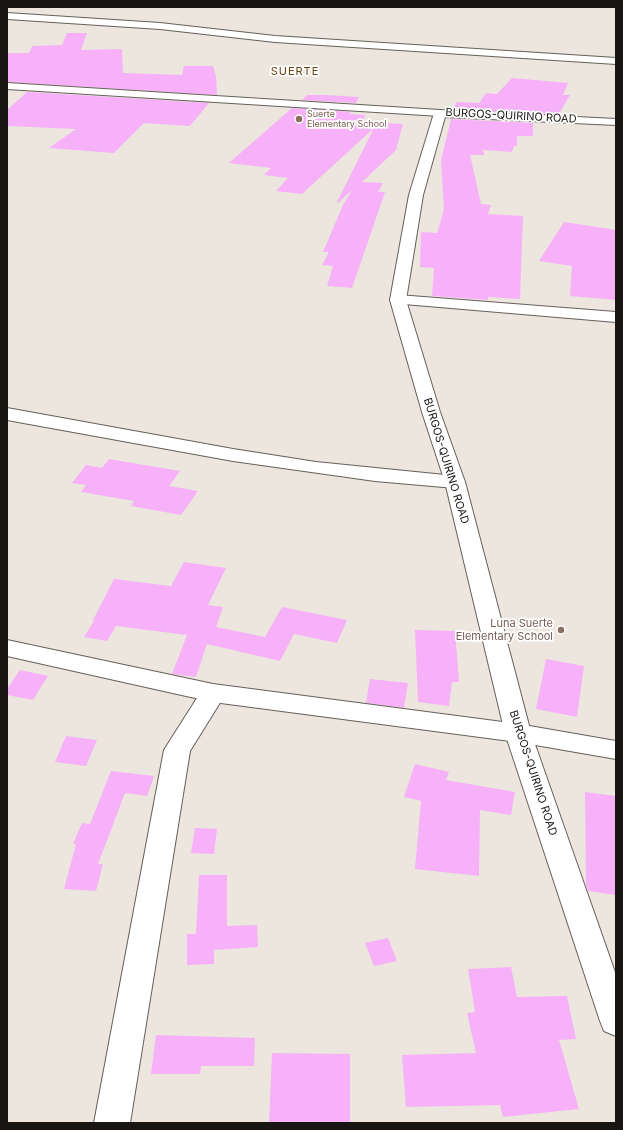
<!DOCTYPE html>
<html>
<head>
<meta charset="utf-8">
<style>
  body { margin:0 }
  #map { position:relative; width:623px; height:1130px; overflow:hidden; background:#ece6de; font-family:Inter,sans-serif }
  canvas { display:block }
  .frame { position:absolute; inset:0; border:8px solid #181613; pointer-events:none }
</style>
</head>
<body>
<div id="map">
<canvas width="623" height="1130"></canvas>
<div class="frame"></div>
</div>
<script>
const g = document.querySelector('canvas').getContext('2d');
g.lineJoin = 'round';
function paint(path, color) {
  g.fillStyle = color;
  g.fill(path, 'evenodd');
}
function shape(rows) {
  const path = new Path2D();
  for (const r of rows) {
    path.moveTo(r[0], r[1]);
    for (let i = 2; i < r.length; i += 2) path.lineTo(r[i], r[i + 1]);
  }
  return path;
}
function strokePath(path, color, width, dash) {
  g.strokeStyle = color;
  g.lineWidth = width;
  g.lineCap = dash ? 'butt' : 'round';
  g.setLineDash(dash || []);
  g.stroke(path);
}
function label(font, color, halo, rows, align = 'center') {
  g.font = font + ' Inter,sans-serif';
  g.lineWidth = 3.5;
  g.setLineDash([]);
  g.textBaseline = 'middle';
  g.strokeStyle = halo;
  g.fillStyle = color;
  for (const [text, x, y, turn = 0] of rows) {
    g.save();
    g.translate(x, y);
    g.rotate((+turn || 0) * Math.PI / 180);
    g.textAlign = isNaN(turn) ? turn : align;
    if (halo) g.strokeText(text, 0, 0);
    g.fillText(text, 0, 0);
    g.restore();
  }
}
paint(shape([
  [67,33,87,33,81,50,122,49,123,73,182,75,184,66,213,66,216,76,217,95,7,82,7,53,29,53,32,46,62,45],
  [512,78,568,83,563,95,570,95,558,115,454,109,456,102,479,103,486,93,497,94],
  [27,92,209,103,190,126,144,123,114,153,49,148,76,129,7,126,7,110],
  [307,95,326,95,359,97,356,103,302,100],
  [292,108,351,112,349,114,365,115,363,122,403,124,396,150,362,182,383,183,378,192,385,192,352,288,327,286,333,266,322,265,329,252,323,252,343,205,352,190,338,203,337,202,374,128,302,194,276,191,288,178,264,175,271,168,229,163],
  [451,119,533,123,533,136,517,136,517,146,514,146,512,152,483,150,484,155,470,155,481,204,491,205,488,214,523,216,520,299,488,297,488,300,432,296,434,268,420,267,421,232,437,233,444,210,441,160],
  [564,222,616,230,616,300,570,296,572,266,539,261],
  [109,459,180,471,169,486,198,491,181,515,131,506,134,501,81,492,86,485,72,483,86,465,102,468],
  [184,562,226,568,208,605,223,607,216,627,265,637,282,607,347,620,337,643,294,634,280,661,207,644,196,677,172,674,187,635,116,626,107,641,84,637,94,621,93,620,114,579,171,586],
  [415,630,455,631,459,682,452,682,449,706,418,702],
  [546,659,584,666,577,717,536,709],
  [20,670,48,676,33,700,7,695,7,689],
  [370,679,408,683,404,708,366,703],
  [66,736,97,740,86,766,55,762],
  [415,764,449,772,446,780,515,792,511,815,480,810,479,876,415,869,421,801,404,797],
  [111,771,154,776,147,796,125,793,98,864,103,864,96,891,64,889,76,844,73,844,82,823,90,824],
  [585,792,616,796,616,895,588,891,586,884],
  [195,828,217,829,214,854,191,853],
  [199,875,227,875,227,926,257,925,258,947,214,950,214,964,187,965,187,934,196,934],
  [388,938,397,961,374,966,365,943],
  [511,967,517,997,567,996,576,1039,559,1040,579,1109,503,1117,500,1105,406,1107,402,1055,476,1053,467,1013,475,1012,468,969],
  [156,1035,255,1038,254,1066,201,1066,200,1074,151,1074],
  [272,1053,350,1054,350,1123,269,1123]
]), '#f6b1f9');
const minor = shape([
  [7,13,160,23,275,36,616,58,616,64,275,42,160,29,7,19,7,13],
  [7,83,440,110,446,113,440,116,7,89,7,83],
  [398,295,616,312,616,322,392,303,390,300,392,297,398,295],
  [7,408,233,449,316,462,455,476,462,478,465,482,462,486,455,488,375,481,233,461,7,420,7,408],
  [213,684,222,687,226,693,190,751,130,1123,94,1123,164,750,204,687,213,684],
  [518,724,527,726,531,733,616,975,616,1036,604,1031,600,1021,505,733,509,726,518,724]
]);
const tertiary = shape([
  [440,110,616,119,616,125,445,117,423,195,406,300,440,412,465,482,531,733,527,740,518,742,509,740,505,733,445,482,422,412,390,300,409,195,434,113,440,110]
]);
const secondary = shape([
  [7,640,213,684,518,724,616,741,616,759,518,742,213,702,7,656,7,640]
]);
strokePath(minor, '#65605a', 2);
strokePath(tertiary, '#65605a', 2);
strokePath(secondary, '#65605a', 2);
paint(minor, '#fff');
paint(tertiary, '#fff');
paint(secondary, '#fff');
for (const [x, y, r, color] of [
  [299,119,4,"#8d6e63"],
  [561,630,4,"#8d6e63"]
]) {
  const dot = new Path2D();
  dot.arc(x, y, r, 0, 2 * Math.PI);
  g.fillStyle = color;
  g.fill(dot);
  strokePath(dot, '#fff', 1.5);
}
label('9px', '#785e54', '#fff', [
  ["Suerte",307,114],
  ["Elementary School",307,124]
], 'left');
g.letterSpacing = '1px';
label('11px', '#664111', '#fff', [
  ["SUERTE",295,72]
]);
g.letterSpacing = '0px';
label('11px', '#181613', '#fff', [
  ["BURGOS-QUIRINO ROAD",511,116,3],
  ["BURGOS-QUIRINO ROAD",446,461,73],
  ["BURGOS-QUIRINO ROAD",533,773,72]
]);
label('11px', '#785e54', '#fff', [
  ["Luna Suerte",553,624],
  ["Elementary School",553,637]
], 'right');
</script>
</body>
</html>
